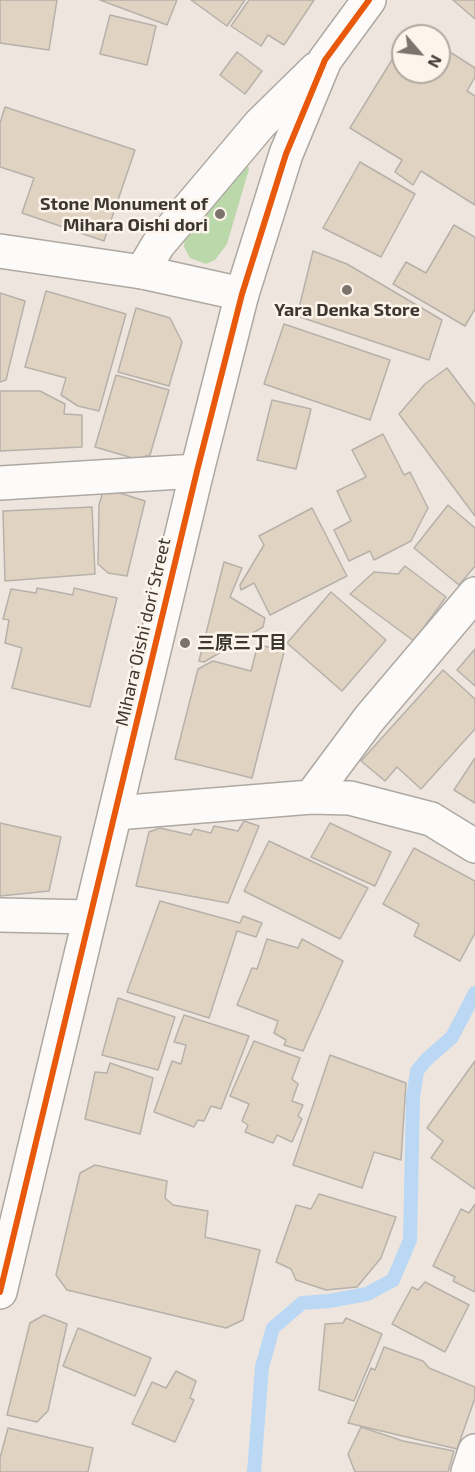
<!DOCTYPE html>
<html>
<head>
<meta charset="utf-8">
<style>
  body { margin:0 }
  #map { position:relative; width:475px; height:1472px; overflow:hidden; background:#eee6de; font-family:"Exo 2",sans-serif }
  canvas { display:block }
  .north { position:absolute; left:391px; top:24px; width:60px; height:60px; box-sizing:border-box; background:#fdf5eb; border:2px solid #b0a9a1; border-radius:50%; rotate:118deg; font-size:16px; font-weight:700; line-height:24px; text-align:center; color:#3d3731 }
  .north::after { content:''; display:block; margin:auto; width:21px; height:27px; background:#7b746e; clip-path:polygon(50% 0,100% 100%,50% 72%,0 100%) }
</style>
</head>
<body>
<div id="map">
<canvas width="475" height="1472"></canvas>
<div class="north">N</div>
</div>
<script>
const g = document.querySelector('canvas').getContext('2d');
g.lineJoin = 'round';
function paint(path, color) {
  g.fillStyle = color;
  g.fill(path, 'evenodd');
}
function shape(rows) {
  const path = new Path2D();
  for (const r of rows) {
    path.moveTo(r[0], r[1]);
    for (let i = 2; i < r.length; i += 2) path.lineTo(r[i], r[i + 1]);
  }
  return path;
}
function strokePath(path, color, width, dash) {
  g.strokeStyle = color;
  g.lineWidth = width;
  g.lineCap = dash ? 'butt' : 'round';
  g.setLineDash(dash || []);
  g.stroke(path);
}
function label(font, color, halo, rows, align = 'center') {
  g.font = font + ' "Exo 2","Noto Sans JP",sans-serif';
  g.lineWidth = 5;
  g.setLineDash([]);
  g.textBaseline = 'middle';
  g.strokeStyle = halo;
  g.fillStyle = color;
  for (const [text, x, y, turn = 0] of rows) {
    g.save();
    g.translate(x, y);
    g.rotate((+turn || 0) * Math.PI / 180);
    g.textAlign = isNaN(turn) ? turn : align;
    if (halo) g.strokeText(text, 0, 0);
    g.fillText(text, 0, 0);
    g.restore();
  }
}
paint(shape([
  [244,166,248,166,249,169,227,244,215,260,206,264,190,258,184,247,185,238]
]), '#bad8aa');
strokePath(shape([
  [254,1472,262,1367,273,1328,302,1303,329,1301,367,1294,393,1280,410,1240,413,1098,417,1071,427,1059,452,1037,475,993]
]), '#bad8f4', 14);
const building = shape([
  [0,0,57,0,49,50,0,43,0,0],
  [100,0,177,0,167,25,100,0],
  [191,0,245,0,227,26,191,0],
  [249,0,314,0,284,45,268,35,261,46,231,26,249,0],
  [453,0,475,0,475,19,453,0],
  [110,15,156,26,147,65,100,54,110,15],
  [403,42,403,72,439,72,439,45,475,68,475,77,467,91,475,96,475,205,421,171,413,185,395,172,402,160,350,128,403,42],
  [237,52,262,71,245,94,220,75,237,52],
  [5,107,135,150,104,241,22,213,34,178,0,167,0,123,5,107],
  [360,162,415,194,381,257,323,228,360,162],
  [454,225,475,237,475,309,465,326,393,284,406,262,426,273,454,225],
  [313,251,347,264,442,320,429,360,297,316,313,251],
  [46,291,126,314,99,411,78,406,61,395,66,378,25,367,46,291],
  [0,293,25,301,6,380,0,382,0,293],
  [136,308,170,318,182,342,169,386,118,372,136,308],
  [284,324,390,360,370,420,264,384,284,324],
  [447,368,475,405,475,516,399,414,425,384,447,368],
  [116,375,169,390,150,455,136,459,95,447,116,375],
  [0,391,40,391,65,404,64,414,82,415,82,447,0,451,0,391],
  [272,400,311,409,296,469,257,460,272,400],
  [383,434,404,475,410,472,428,508,411,541,374,560,370,551,349,561,334,530,351,521,337,491,366,477,352,450,383,434],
  [104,488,145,501,127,576,108,573,98,564,99,505,104,488],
  [448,505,475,528,475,566,459,585,414,548,448,505],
  [92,507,95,574,5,581,3,511,92,507],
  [312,508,347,576,270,615,254,583,241,590,240,585,264,545,259,536,312,508],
  [224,562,242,568,230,597,265,618,263,627,204,662,199,661,224,562],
  [405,566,446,597,414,641,350,594,374,572,398,574,405,566],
  [37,588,73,595,74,588,117,598,90,707,12,688,22,648,5,643,9,620,3,619,11,589,36,593,37,588],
  [331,592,386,640,342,691,287,643,331,592],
  [258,644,284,652,252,778,175,759,198,669,213,661,251,671,258,644],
  [475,649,475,686,457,670,475,649],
  [443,670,475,699,475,729,421,789,397,767,385,781,361,761,443,670],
  [475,758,475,803,454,790,475,758],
  [244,821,259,826,228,903,136,886,149,832,160,828,191,835,194,829,211,833,214,826,238,831,244,821],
  [0,823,61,837,49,891,0,896,0,823],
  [330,823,391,852,375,886,311,857,330,823],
  [269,841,368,888,340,939,244,891,269,841],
  [414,848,475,881,475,933,460,961,414,936,419,924,383,904,414,848],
  [160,901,240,923,243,916,262,923,256,937,237,931,209,1018,127,992,160,901],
  [267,939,298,948,302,939,343,961,303,1051,284,1045,286,1040,274,1033,278,1021,237,1005,252,968,257,969,267,939],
  [118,998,175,1017,158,1070,102,1055,118,998],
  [184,1015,249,1036,221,1109,211,1106,204,1121,198,1120,194,1127,154,1112,172,1061,181,1064,186,1045,174,1042,184,1015],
  [254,1041,300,1058,292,1079,298,1084,292,1101,303,1105,298,1116,302,1119,292,1142,277,1135,273,1143,245,1132,248,1125,242,1121,249,1104,230,1096,254,1041],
  [330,1055,406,1083,401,1160,374,1152,362,1188,293,1165,330,1055],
  [475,1061,475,1189,431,1158,443,1141,427,1128,475,1061],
  [110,1063,153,1078,140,1134,85,1119,95,1072,107,1073,110,1063],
  [95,1165,167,1181,165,1198,173,1205,208,1211,205,1237,260,1250,243,1320,226,1328,67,1290,56,1275,80,1173,95,1165],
  [319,1194,396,1217,381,1258,357,1287,326,1290,296,1280,291,1269,276,1262,296,1205,311,1209,319,1194],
  [475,1204,475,1292,453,1281,455,1277,433,1266,461,1209,469,1213,475,1204],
  [425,1282,469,1305,445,1352,392,1324,412,1287,418,1290,425,1282],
  [44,1315,67,1324,48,1411,37,1422,7,1415,30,1323,44,1315],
  [346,1318,382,1334,354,1401,319,1390,325,1324,343,1323,346,1318],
  [78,1328,151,1358,135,1396,63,1366,78,1328],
  [384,1347,423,1361,429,1368,475,1387,475,1398,457,1449,348,1423,371,1368,375,1370,384,1347],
  [176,1371,196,1381,190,1398,194,1400,175,1442,132,1424,152,1382,166,1388,176,1371],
  [361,1427,403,1441,454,1451,448,1472,355,1472,348,1454,361,1427],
  [8,1428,93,1448,88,1472,0,1472,0,1458,8,1428]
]);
paint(building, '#e0d3c2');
strokePath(building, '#b6b1aa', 1.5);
const street = shape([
  [0,251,142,272,242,294],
  [0,483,197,471],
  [311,797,369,719,475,594],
  [116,813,311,797,350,798,431,819,475,846],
  [0,915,89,917],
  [468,1472,475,1451]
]);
const secondary = shape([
  [142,272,158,245,260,124,316,69],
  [0,1292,197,471,242,294,286,154,325,60,369,0]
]);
strokePath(street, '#aea8a2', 36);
strokePath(secondary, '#aea8a2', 36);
strokePath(street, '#fcfbfa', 33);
strokePath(secondary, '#fcfbfa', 33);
strokePath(shape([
  [0,1292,197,471,242,294,286,154,325,60,369,0]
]), '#e8590c', 6);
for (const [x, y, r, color] of [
  [220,214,6,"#7b746e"],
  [347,290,6,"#7b746e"],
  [185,643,6,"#7b746e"]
]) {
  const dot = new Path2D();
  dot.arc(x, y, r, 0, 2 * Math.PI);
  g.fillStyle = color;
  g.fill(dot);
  strokePath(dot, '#fdf5eb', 2);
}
label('bold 18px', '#3d3731', '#fdf5eb', [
  ["Stone Monument of",208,204],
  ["Mihara Oishi dori",208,225],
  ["Yara Denka Store",347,310,"center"],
  ["三原三丁目",197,643,"left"]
], 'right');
label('18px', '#3d3731', '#fdf5eb', [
  ["Mihara Oishi dori Street",143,632,-77]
]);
</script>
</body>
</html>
